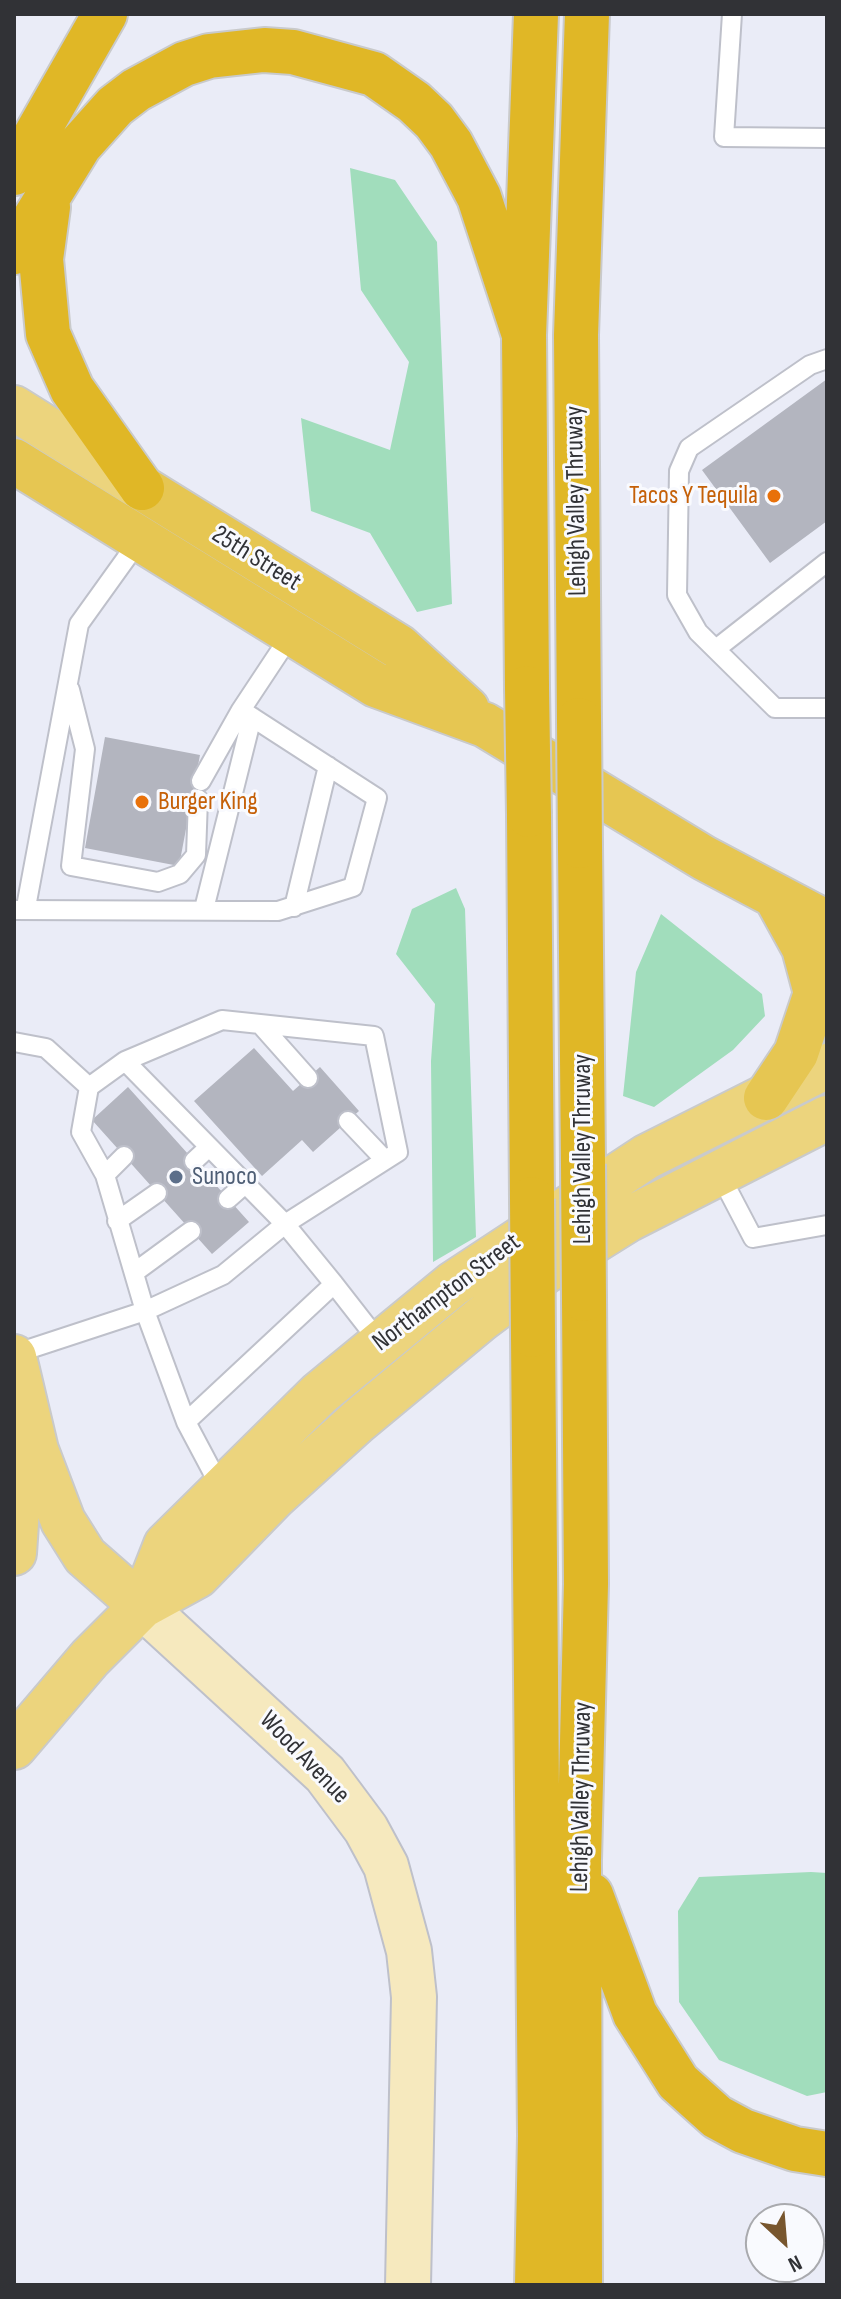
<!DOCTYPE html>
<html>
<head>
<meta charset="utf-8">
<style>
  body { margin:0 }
  #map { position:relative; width:841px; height:2299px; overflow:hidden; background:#eaecf7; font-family:"Sofia Sans Condensed",sans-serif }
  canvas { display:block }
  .frame { position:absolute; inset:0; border:16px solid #313236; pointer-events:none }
  .north { position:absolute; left:745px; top:2203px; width:80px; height:80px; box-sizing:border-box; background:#f9fafe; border:2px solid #a9aaae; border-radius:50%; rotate:154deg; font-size:22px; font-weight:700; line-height:32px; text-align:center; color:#313236 }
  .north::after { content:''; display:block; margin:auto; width:28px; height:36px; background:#78562e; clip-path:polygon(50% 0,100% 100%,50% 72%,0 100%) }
</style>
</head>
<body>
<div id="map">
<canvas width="841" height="2299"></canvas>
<div class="frame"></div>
<div class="north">N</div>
</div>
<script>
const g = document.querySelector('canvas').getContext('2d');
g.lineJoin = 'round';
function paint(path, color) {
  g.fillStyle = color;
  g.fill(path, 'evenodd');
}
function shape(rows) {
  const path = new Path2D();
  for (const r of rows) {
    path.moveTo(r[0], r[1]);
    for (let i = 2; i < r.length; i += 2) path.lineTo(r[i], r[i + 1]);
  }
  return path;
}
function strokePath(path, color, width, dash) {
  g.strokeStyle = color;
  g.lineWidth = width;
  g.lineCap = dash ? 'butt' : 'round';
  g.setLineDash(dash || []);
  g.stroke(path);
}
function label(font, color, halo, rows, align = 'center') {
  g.font = font + ' "Sofia Sans Condensed",sans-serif';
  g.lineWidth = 6;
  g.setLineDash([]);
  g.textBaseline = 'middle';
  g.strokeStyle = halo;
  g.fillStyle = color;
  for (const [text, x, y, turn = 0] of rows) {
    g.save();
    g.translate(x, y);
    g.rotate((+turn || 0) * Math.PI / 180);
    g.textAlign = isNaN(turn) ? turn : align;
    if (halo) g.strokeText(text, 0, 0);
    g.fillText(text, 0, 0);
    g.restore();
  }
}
paint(shape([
  [350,168,395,180,437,242,452,604,417,612,370,533,311,511,301,418,390,450,409,362,361,290],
  [456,888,465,909,476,1237,433,1262,431,1061,435,1004,396,954,412,909],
  [661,914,762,994,765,1016,733,1050,654,1107,623,1096,636,972],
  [811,1872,827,1873,827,2092,807,2096,719,2060,679,2002,678,1911,699,1877]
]), '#a1ddbc');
paint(shape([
  [827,379,827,521,770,563,702,470],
  [105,737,200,755,179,866,85,848],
  [254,1048,293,1091,320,1067,359,1111,313,1152,302,1140,262,1176,194,1101],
  [128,1087,249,1222,212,1254,92,1120]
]), '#b3b5bf');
const service = shape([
  [732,14,724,137,827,138],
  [827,359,810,365,689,448,679,471,677,595,698,632,775,708,827,708],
  [716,649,827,562],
  [70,690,85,749,71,866,158,882,180,874,196,855,198,799],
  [201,781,241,710],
  [26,907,79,624,140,539],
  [294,907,328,766],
  [204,909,252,717],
  [14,910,278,911,353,887,377,798,241,710,292,633],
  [260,1024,308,1078],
  [14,1042,46,1048,89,1087,81,1132,105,1175,145,1311,14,1354],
  [125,1061,222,1020,374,1036,398,1152,285,1224,334,1284],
  [89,1087,125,1061,285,1224,223,1275,145,1311,186,1422,221,1488],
  [348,1121,385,1160],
  [194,1161,209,1147],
  [719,1173,753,1238,827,1225],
  [105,1175,124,1156],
  [228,1199,245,1184],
  [117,1221,157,1193],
  [135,1272,191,1231],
  [186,1422,334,1284,380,1343]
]);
const secondary = shape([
  [142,1606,325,1774,366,1829,386,1866,409,1951,414,1997,408,2285]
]);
const primary = shape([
  [14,408,142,488],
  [14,1357,36,1450,63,1521,85,1556,142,1606],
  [14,1553,22,1436],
  [142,1606,166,1545,319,1394,453,1284,646,1157,827,1066],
  [14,1747,90,1658,142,1606,197,1576,274,1497,358,1421,481,1319,544,1272,629,1219,827,1118]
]);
const trunk = shape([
  [14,461,376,685,485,725,704,858,827,923],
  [142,488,399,647,467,709],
  [766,1098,796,1053,816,993,804,948,776,897]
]);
const motorway = shape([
  [14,173,105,14],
  [48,207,41,259,48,334,72,389,142,488],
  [14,252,80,145,115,106,136,90,184,64,209,56,264,50,293,52,374,74,414,102,434,121,451,144,479,197,524,335],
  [527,688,524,335,536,14],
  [579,720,576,335,587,14],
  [529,815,532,1199],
  [580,846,583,1164],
  [533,1335,540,2136,537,2285],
  [591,1895,635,2014,678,2082,717,2117,743,2131,795,2149,827,2154],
  [580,2285,579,1860,586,1584,584,1299]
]);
strokePath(service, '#bec0ca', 22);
strokePath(secondary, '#bec0ca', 48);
strokePath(primary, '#c9cacb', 48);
strokePath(trunk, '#c9cacb', 48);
strokePath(motorway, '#c9cacb', 48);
strokePath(service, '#fff', 18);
strokePath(secondary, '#f6e9be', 44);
strokePath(primary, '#ecd47d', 44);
strokePath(trunk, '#e6c652', 44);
strokePath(motorway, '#e0b726', 44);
const motorwayBridge = shape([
  [527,688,529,815],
  [579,720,580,846],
  [583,1164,584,1299],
  [532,1199,533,1335]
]);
strokePath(motorwayBridge, '#c9cacb', 48, []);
strokePath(motorwayBridge, '#e0b726', 44);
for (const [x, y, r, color] of [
  [774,496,8,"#e8710a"],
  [142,802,8,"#e8710a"],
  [176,1177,8,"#5c6f8a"]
]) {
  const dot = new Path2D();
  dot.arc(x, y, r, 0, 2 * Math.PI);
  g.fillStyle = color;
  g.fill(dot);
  strokePath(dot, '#f9fafe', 3);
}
label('26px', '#c56008', '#f9fafe', [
  ["Tacos Y Tequila",758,496],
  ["Burger King",158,802,"left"]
], 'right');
label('26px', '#313236', '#f9fafe', [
  ["Lehigh Valley Thruway",577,501,-91],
  ["25th Street",256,559,32],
  ["Lehigh Valley Thruway",583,1149,-90],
  ["Northampton Street",447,1293,-37],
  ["Wood Avenue",304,1758,46],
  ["Lehigh Valley Thruway",582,1797,-89]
]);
label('26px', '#4e5e75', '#f9fafe', [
  ["Sunoco",192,1177]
], 'left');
</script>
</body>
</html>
